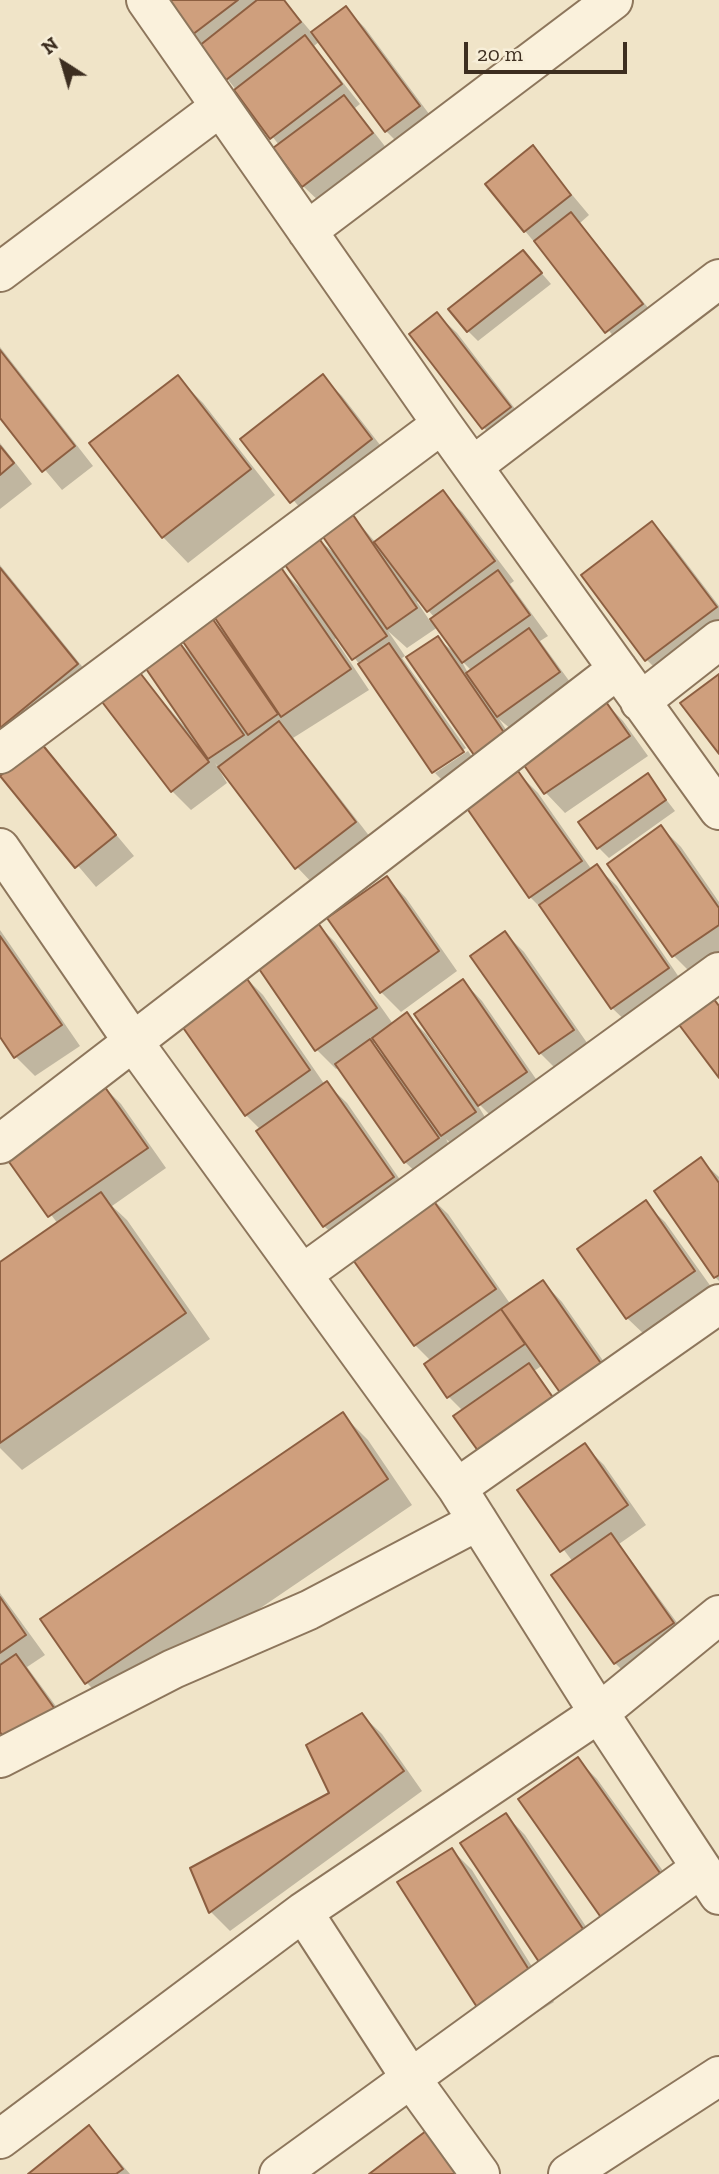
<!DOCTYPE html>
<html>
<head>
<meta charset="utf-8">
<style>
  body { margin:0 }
  #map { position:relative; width:719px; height:2174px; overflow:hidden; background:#f0e4c8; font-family:"Zilla Slab",serif }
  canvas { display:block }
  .north { position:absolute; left:28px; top:28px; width:70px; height:70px; -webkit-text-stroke:5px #f7eed8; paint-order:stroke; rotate:323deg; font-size:19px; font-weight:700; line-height:28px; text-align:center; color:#3d2e20 }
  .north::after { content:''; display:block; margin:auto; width:24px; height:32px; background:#3d2e20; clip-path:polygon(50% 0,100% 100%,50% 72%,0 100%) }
  .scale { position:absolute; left:464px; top:42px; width:163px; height:32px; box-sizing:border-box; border:4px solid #3d2e20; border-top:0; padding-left:9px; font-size:21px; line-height:24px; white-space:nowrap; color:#3d2e20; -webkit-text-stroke:5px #f7eed8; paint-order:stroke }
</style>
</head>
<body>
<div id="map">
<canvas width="719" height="2174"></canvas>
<div class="north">N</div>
<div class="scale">20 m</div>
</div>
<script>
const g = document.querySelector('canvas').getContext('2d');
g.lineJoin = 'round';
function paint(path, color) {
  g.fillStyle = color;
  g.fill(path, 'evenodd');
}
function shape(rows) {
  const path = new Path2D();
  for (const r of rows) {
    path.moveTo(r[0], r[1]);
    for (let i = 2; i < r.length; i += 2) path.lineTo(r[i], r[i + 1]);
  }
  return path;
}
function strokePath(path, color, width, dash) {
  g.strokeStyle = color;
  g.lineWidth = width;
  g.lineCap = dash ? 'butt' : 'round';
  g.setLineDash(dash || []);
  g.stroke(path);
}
paint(shape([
  [166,0,284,0,312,33,346,8,365,28,438,126,406,151,386,131,320,41,314,46,360,104,355,108,391,154,323,205,303,186,279,145],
  [533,148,589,215,580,223,661,324,626,351,525,231],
  [523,252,551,284,478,341,468,331],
  [437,314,457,333,529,427,503,447,484,428,411,334],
  [0,347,93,466,62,490,0,416],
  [177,377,203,403,275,495,188,563,163,537],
  [323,377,342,396,391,459,311,521,242,439],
  [0,443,32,484,0,509],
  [442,493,462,512,514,581,510,584,548,636,540,641,578,693,518,735,499,719,524,757,604,701,623,721,648,756,565,813,546,793,520,756,495,774,471,749,437,638,460,657,438,627,407,648,388,631,405,656,402,658,466,748,435,769,435,773,364,670,338,637,335,639,369,690,293,738,374,842,316,887,297,867,215,763,227,783,191,810,172,791,98,694,0,759,0,565,102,691,134,667,184,726,186,724,175,638,194,657,210,617,224,632,280,568,302,590,318,539,341,559,349,512,376,543],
  [419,600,435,618,430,621,417,602],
  [461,660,472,671,468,673],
  [652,523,671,543,719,606,719,639,666,679,647,660,583,575],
  [41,745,134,856,96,887,2,776],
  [468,751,482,772,453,791,435,773],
  [518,773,538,793,592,870,597,867,617,886,687,989,632,1027,612,1008,549,916,530,897],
  [648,776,675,811,609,858,599,848],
  [661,827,681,847,719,902,719,958,693,975,674,956,610,864],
  [387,878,406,898,457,971,401,1012,381,992,330,919],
  [316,923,335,942,393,1024,407,1015,426,1034,466,1091,469,1089,463,981,482,1001,545,1092,499,1124,474,1099,494,1132,462,1154,446,1139,457,1159,425,1181,405,1162,339,1067,336,1069,317,1050,257,964],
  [377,1041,387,1056,385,1057,372,1044],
  [0,930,80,1046,35,1076,16,1057,0,1034],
  [505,933,524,952,592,1050,560,1073,540,1053],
  [243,975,263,995,325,1085,327,1084,347,1103,412,1197,344,1245,324,1226,261,1130,246,1115,179,1019],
  [102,1085,121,1104,166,1168,112,1206,127,1220,210,1339,22,1470,0,1448,0,1265,58,1224,5,1153],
  [701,1160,719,1177,719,1281,715,1277],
  [428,1195,448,1214,511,1305,543,1282,562,1302,625,1392,543,1365,534,1371,574,1422,463,1411,449,1397,426,1365,431,1361,415,1345],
  [645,1203,665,1222,714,1291,647,1337,627,1318],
  [342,1414,368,1440,412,1505,112,1709,87,1683,43,1619],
  [584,1445,604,1465,646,1525,619,1544,692,1643,635,1683,615,1663,553,1576,573,1562,519,1490],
  [0,1593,45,1655,27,1667,75,1732,0,1729],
  [362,1715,382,1734,422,1791,230,1931,211,1912,193,1869,331,1793],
  [578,1760,597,1779,686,1903,628,1944],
  [506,1815,525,1835,607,1958,544,1967],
  [452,1850,472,1870,554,2002,502,2034],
  [89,2127,130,2174,30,2174,29,2173]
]), '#0003');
const building = shape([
  [164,0,238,0,192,35,164,0],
  [257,0,284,0,301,22,226,80,199,46,257,0],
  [346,6,420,106,385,132,311,32,346,6],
  [305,35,342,84,270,139,234,90,305,35],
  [344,95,373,133,302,187,273,148,344,95],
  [533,145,571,195,524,232,485,184,533,145],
  [571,212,643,304,605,333,534,241,571,212],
  [523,250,542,273,467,332,448,309,523,250],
  [437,312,511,407,482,429,409,334,437,312],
  [0,350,75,446,42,472,0,418,0,350],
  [323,374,372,439,290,503,240,439,323,374],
  [178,375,251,469,162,538,89,443,178,375],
  [0,446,14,463,0,475,0,446],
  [443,490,495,561,427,612,374,542,443,490],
  [349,509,417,608,387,629,319,531,349,509],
  [652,521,717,607,645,661,581,575,652,521],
  [318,537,387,636,352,660,283,562,318,537],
  [280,566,351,669,281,717,211,612,280,566],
  [0,568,78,664,0,728,0,568],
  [498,570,530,615,462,663,430,619,498,570],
  [210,615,278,714,248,735,179,636,210,615],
  [529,628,560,672,497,717,466,673,529,628],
  [175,636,244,735,208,759,140,660,175,636],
  [438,636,505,734,474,755,406,657,438,636],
  [389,643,464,752,432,773,358,664,389,643],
  [134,665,209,762,171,792,96,694,134,665],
  [719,674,719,754,680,703,719,674],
  [604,699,630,736,544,794,519,758,604,699],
  [279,721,356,822,295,869,218,767,279,721],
  [41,743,116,835,75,868,0,776,41,743],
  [518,771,582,861,529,898,466,807,518,771],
  [648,773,666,800,597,849,578,822,648,773],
  [661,825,719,908,719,925,672,957,607,864,661,825],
  [597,864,669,968,611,1009,539,905,597,864],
  [387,876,439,951,380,993,327,918,387,876],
  [316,920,377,1008,315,1051,255,963,316,920],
  [505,931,574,1030,539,1054,470,956,505,931],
  [0,936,62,1025,14,1058,0,1037,0,936],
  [243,973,310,1070,245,1116,177,1019,243,973],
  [463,979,527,1072,478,1106,414,1014,463,979],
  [703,985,719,1006,719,1078,668,1010,703,985],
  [407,1012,476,1112,441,1136,372,1038,407,1012],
  [370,1039,439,1138,404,1163,335,1064,370,1039],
  [327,1081,394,1177,323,1227,256,1131,327,1081],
  [102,1083,148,1148,48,1217,2,1152,102,1083],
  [701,1157,719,1183,719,1275,714,1278,654,1191,701,1157],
  [101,1192,186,1313,0,1443,0,1262,101,1192],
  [428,1193,496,1289,414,1346,346,1250,428,1193],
  [646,1200,695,1271,626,1319,577,1249,646,1200],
  [543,1280,607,1372,566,1401,501,1309,543,1280],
  [501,1309,525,1344,447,1398,424,1364,501,1309],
  [529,1363,556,1402,481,1455,453,1416,529,1363],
  [343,1412,388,1479,85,1684,40,1619,343,1412],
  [585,1443,628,1505,560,1552,517,1490,585,1443],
  [611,1533,674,1623,614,1664,551,1575,611,1533],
  [0,1597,26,1635,0,1653,0,1597],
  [16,1654,57,1712,9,1745,0,1732,0,1665,16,1654],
  [362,1713,404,1771,209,1913,190,1868,329,1793,306,1745,362,1713],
  [578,1757,667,1883,607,1926,518,1799,578,1757],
  [506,1813,589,1938,543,1968,460,1843,506,1813],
  [452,1848,536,1981,482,2015,397,1882,452,1848],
  [89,2125,123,2169,116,2174,28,2174,89,2125],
  [426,2131,459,2174,369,2174,426,2131]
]);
paint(building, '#cf9f7d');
strokePath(building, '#8d5f41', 2);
const minor = shape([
  [146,0,442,424,719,810],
  [307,231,613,0],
  [0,272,220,107],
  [473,466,719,279],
  [640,702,719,640],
  [0,754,442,424],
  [0,848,134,1043,457,1488,599,1713,719,1895],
  [0,1144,618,669],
  [304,1273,719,972],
  [457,1488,719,1304],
  [0,1758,173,1669,309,1610,478,1521],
  [303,1912,412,2080,480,2174],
  [0,2139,303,1912,599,1713,719,1615],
  [279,2174,701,1868],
  [568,2174,719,2076]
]);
strokePath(minor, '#8d765c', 42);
strokePath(minor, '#faf1dc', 38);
</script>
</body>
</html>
